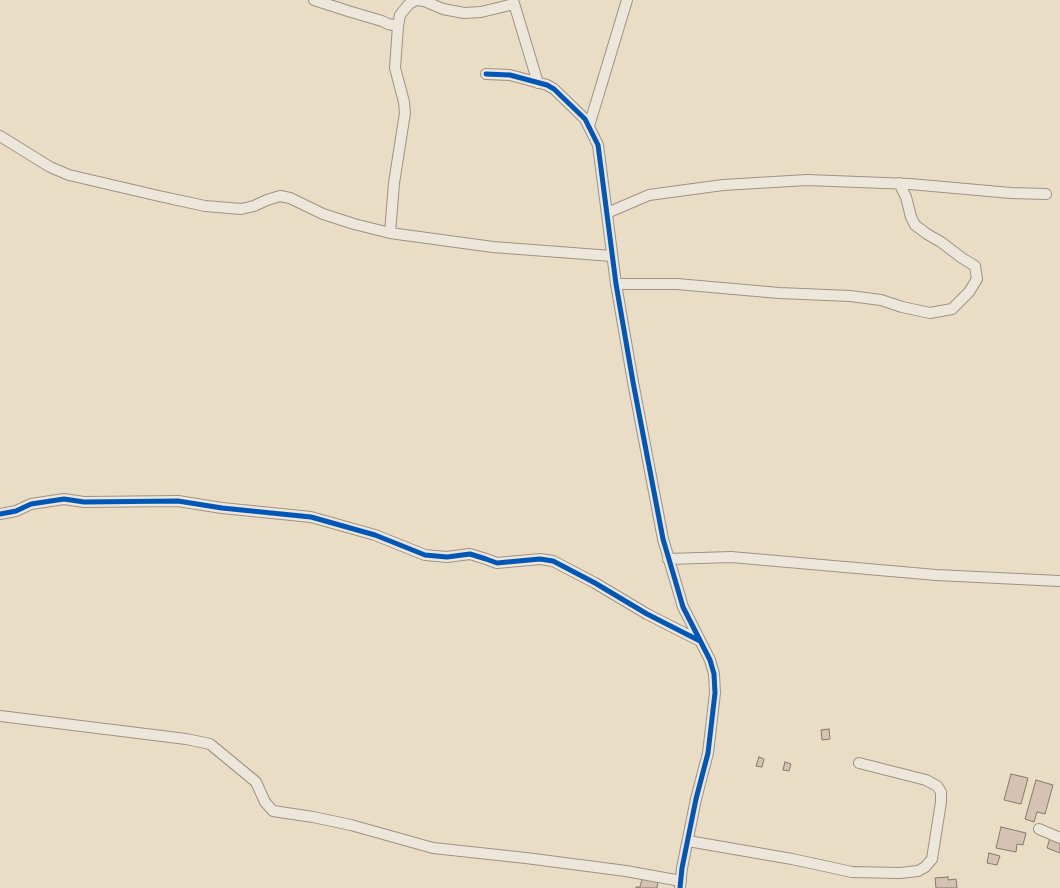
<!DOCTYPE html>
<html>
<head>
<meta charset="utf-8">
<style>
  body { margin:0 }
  canvas { display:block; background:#eaddc5 }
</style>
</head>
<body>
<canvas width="1060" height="888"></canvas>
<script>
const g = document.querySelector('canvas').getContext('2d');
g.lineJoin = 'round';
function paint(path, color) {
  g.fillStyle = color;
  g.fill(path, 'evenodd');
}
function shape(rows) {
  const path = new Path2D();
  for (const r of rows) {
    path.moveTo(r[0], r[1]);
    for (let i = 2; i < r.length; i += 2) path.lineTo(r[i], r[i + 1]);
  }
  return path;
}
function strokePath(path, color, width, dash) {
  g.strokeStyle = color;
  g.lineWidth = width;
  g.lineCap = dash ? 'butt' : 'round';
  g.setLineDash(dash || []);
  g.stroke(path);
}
const building = shape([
  [829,729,830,739,822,740,821,730,829,729],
  [759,757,764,759,762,767,756,766,759,757],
  [785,762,791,764,789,771,783,770,785,762],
  [1011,774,1028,778,1021,804,1004,800,1011,774],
  [1036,780,1053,785,1045,814,1037,812,1034,822,1025,819,1036,780],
  [1001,827,1026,833,1023,845,1017,844,1016,852,996,848,1001,827],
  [1050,838,1060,842,1060,853,1047,848,1050,838],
  [989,853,1000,856,997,865,987,863,989,853],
  [948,877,948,880,956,879,957,888,936,888,935,878,948,877],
  [642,879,658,881,657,888,636,888,636,887,640,887,642,879]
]);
paint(building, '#d5c2b2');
strokePath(building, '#86796b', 1);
const minor = shape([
  [314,0,348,11,382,21,388,24,398,26,395,68,404,102,405,113,394,183,390,233,493,247,612,256],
  [513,0,538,83],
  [398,26,400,15,409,4,416,0,424,1,443,9,464,13,481,12,514,4],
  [486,74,510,75,547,85,554,89,585,119,598,145,616,284,633,382,663,539,683,607,710,660,714,674,715,693,708,753,696,799,682,868,680,888],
  [589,126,627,0],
  [0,136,50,167,69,175,159,196,205,206,241,209,254,206,267,200,280,196,290,198,323,214,354,224,390,233],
  [607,213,649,195,723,185,807,180,910,184,1011,193,1046,194],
  [616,284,677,284,779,293,850,296,881,300,902,307,930,313,952,309,969,292,977,279,975,266,962,258,941,242,927,234,915,225,911,217,906,197,899,183],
  [0,514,16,511,31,504,64,499,84,502,178,501,222,508,311,517,375,535,425,555,447,557,470,554,486,559,497,563,540,559,553,561,595,583,647,614,700,641],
  [668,559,731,557,936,575,1060,581],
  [0,716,186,739,210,744,256,782,265,802,273,811,313,817,351,825,433,848,526,858,626,871,681,881],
  [1039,829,1060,838],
  [688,841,792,859,852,872,900,873,918,871,925,867,932,859,941,802,941,792,937,786,926,780,859,763]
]);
strokePath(minor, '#9e9283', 12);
strokePath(minor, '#ede6da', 10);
strokePath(shape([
  [486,74,510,75,547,85,554,89,585,119,598,145,616,284,633,382,663,539,683,607,710,660,714,674,715,693,708,753,696,799,682,868,680,888],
  [0,514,16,511,31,504,64,499,84,502,178,501,222,508,311,517,375,535,425,555,447,557,470,554,486,559,497,563,540,559,553,561,595,583,647,614,700,641]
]), '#0057b8', 5);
</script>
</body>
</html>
